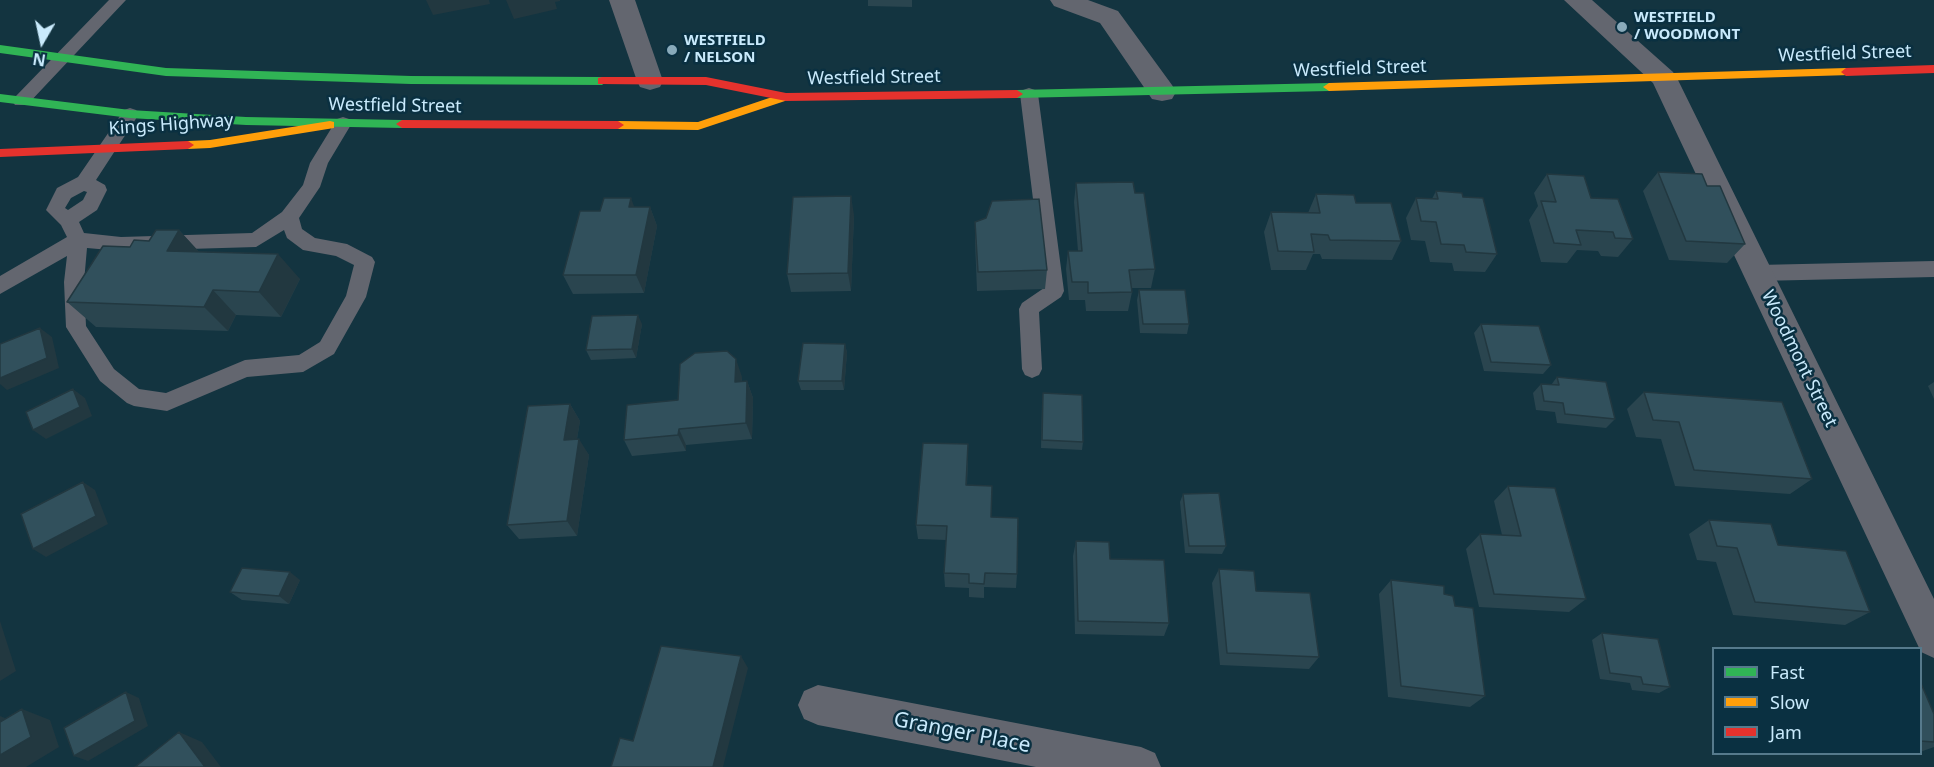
<!DOCTYPE html>
<html>
<head>
<meta charset="utf-8">
<style>
  body { margin:0 }
  #map { position:relative; width:1934px; height:767px; overflow:hidden; background:#133440; font-family:"Noto Sans",sans-serif }
  canvas { display:block }
  .legend { position:absolute; left:1712px; top:647px; width:210px; height:108px; box-sizing:border-box; background:#0a3041; border:2px solid #567a8c; margin:0; padding:8px 10px; list-style:none; font-size:18px; color:#c9eafc }
  .legend li { display:flex; align-items:center; gap:12px; height:30px }
  .legend b { width:30px; border:2px solid #567a8c }
  .north { position:absolute; left:12px; top:12px; width:60px; height:60px; -webkit-text-stroke:4px #0a3041; paint-order:stroke; rotate:189deg; font-size:16px; font-weight:700; line-height:24px; text-align:center; color:#c9eafc }
  .north::after { content:''; display:block; margin:auto; width:21px; height:27px; background:#c9eafc; clip-path:polygon(50% 0,100% 100%,50% 72%,0 100%) }
</style>
</head>
<body>
<div id="map">
<canvas width="1934" height="767"></canvas>
<ul class="legend">
<li><b style="height:8px;background:#30b455"></b>Fast</li>
<li><b style="height:8px;background:#ff9f0a"></b>Slow</li>
<li><b style="height:8px;background:#e5322d"></b>Jam</li>
</ul>
<div class="north">N</div>
</div>
<script>
const g = document.querySelector('canvas').getContext('2d');
g.lineJoin = 'round';
function shape(rows) {
  const path = new Path2D();
  for (const r of rows) {
    path.moveTo(r[0], r[1]);
    for (let i = 2; i < r.length; i += 2) path.lineTo(r[i], r[i + 1]);
  }
  return path;
}
function paint(path, color) {
  g.fillStyle = color;
  g.fill(path, 'evenodd');
}
function strokePath(path, color, width, dash) {
  g.strokeStyle = color;
  g.lineWidth = width;
  g.lineCap = dash ? 'butt' : 'round';
  g.setLineDash(dash || []);
  g.stroke(path);
}
function label(font, color, halo, rows, align = 'center') {
  g.font = font + ' "Noto Sans",sans-serif';
  g.lineWidth = 5;
  g.setLineDash([]);
  g.textBaseline = 'middle';
  g.strokeStyle = halo;
  g.fillStyle = color;
  for (const [text, x, y, turn = 0] of rows) {
    g.save();
    g.translate(x, y);
    g.rotate((+turn || 0) * Math.PI / 180);
    g.textAlign = isNaN(turn) ? turn : align;
    if (halo) g.strokeText(text, 0, 0);
    g.fillText(text, 0, 0);
    g.restore();
  }
}
paint(shape([
  [109,0,126,0,27,105,15,105,12,101,15,97,109,0],
  [1029,88,1035,90,1038,94,1064,291,1061,297,1039,312,1042,369,1039,375,1032,378,1025,375,1022,369,1019,309,1022,303,1044,288,1020,94,1023,90,1029,88],
  [130,108,136,110,139,114,96,180,105,185,107,190,97,210,79,222,84,233,121,237,252,233,282,212,303,185,310,163,337,119,343,117,349,119,352,123,328,163,320,187,299,218,302,229,315,238,347,244,372,257,375,262,366,297,334,354,303,372,247,377,167,411,134,406,127,403,100,381,66,327,64,282,67,256,0,294,0,276,67,237,61,225,46,210,57,188,78,177,124,110,130,108],
  [84,191,87,192,83,200,68,210,65,208,71,198,84,191],
  [284,230,287,238,303,250,336,256,354,265,346,296,320,342,299,355,245,360,166,393,139,389,114,369,86,326,84,282,87,248,121,251,256,247,284,230],
  [1934,261,1934,277,1758,281,1751,278,1748,273,1751,268,1758,265,1934,261]
]), '#63666f');
paint(shape([
  [609,0,635,0,663,81,660,87,650,90,640,87,637,81,609,0],
  [1050,0,1088,0,1118,11,1172,85,1176,92,1172,99,1162,101,1152,99,1100,23,1054,6,1050,0],
  [1564,0,1592,0,1673,72,1677,78,1934,599,1934,658,1921,652,1653,83,1564,0],
  [818,685,1141,747,1155,753,1161,767,1036,767,818,725,804,719,798,705,804,691,818,685]
]), '#63666f');
paint(shape([
  [0,45,166,68,411,76,602,77,607,81,602,85,411,84,166,76,0,53,0,45],
  [1329,83,1335,87,1329,91,1017,98,1011,94,1017,90,1329,83],
  [0,94,130,110,246,117,402,120,408,124,402,128,246,125,130,118,0,102,0,94]
]), '#30b455');
paint(shape([
  [1846,68,1850,69,1850,75,1329,91,1323,87,1329,83,1846,68],
  [784,93,788,94,788,100,698,130,618,129,612,125,618,121,698,122,784,93],
  [330,121,334,122,334,128,210,148,188,149,182,145,188,141,210,140,330,121]
]), '#ff9f0a');
paint(shape([
  [1934,65,1934,73,1846,76,1841,72,1846,68,1934,65],
  [602,77,706,77,786,93,1017,90,1023,94,1017,98,786,101,706,85,598,84,598,78,602,77],
  [402,120,618,121,624,125,618,129,402,128,396,124,402,120],
  [188,141,194,145,188,149,0,157,0,149,188,141]
]), '#e5322d');
paint(shape([
  [868,0,912,0,912,7,868,6],
  [1658,172,1707,186,1745,244,1727,263,1669,260,1643,191],
  [1547,174,1591,198,1633,239,1618,257,1601,256,1598,251,1577,250,1567,263,1541,262,1529,220,1538,206,1534,193],
  [1076,183,1135,193,1155,269,1151,288,1132,288,1132,292,1128,311,1086,311,1085,300,1069,300,1066,269,1068,251,1078,251,1074,202],
  [1436,191,1463,197,1497,254,1485,272,1454,271,1452,263,1430,262,1425,241,1411,240,1406,218,1416,198,1432,199],
  [1316,194,1356,203,1401,241,1392,260,1322,259,1320,254,1313,254,1306,270,1271,270,1264,232,1271,212,1308,213],
  [634,207,650,207,657,226,644,293,573,294,563,275,600,211],
  [854,215,851,291,791,292,787,274],
  [975,222,1047,270,1045,289,977,291,975,241],
  [179,230,199,252,300,279,281,317,236,315,228,331,96,327,67,302,130,247,149,241],
  [1139,290,1189,324,1187,334,1140,333,1137,300],
  [642,324,636,358,591,360,586,350],
  [1481,324,1551,365,1543,374,1484,371,1474,333],
  [845,344,847,353,844,390,801,390,798,381],
  [742,377,742,381,747,381,753,398,752,439,686,445,686,451,632,456,624,440,678,400],
  [1557,377,1615,419,1606,428,1557,423,1555,412,1536,410,1533,393,1541,384,1551,385],
  [1934,382,1934,399,1928,386],
  [1644,392,1812,479,1790,494,1675,486,1661,439,1636,437,1627,409],
  [1043,393,1083,442,1082,450,1041,448,1042,402],
  [570,404,580,421,577,439,589,455,577,536,519,539,507,525],
  [968,460,967,485,991,517,1017,574,1016,588,984,587,984,598,969,597,969,588,945,587,944,573,946,540,918,539,916,525],
  [1508,486,1586,599,1569,612,1479,607,1466,549,1480,534,1502,535,1494,501],
  [1183,494,1226,546,1222,554,1185,553,1180,502],
  [1709,520,1778,545,1870,612,1845,625,1733,615,1716,562,1697,560,1689,534],
  [1076,541,1110,559,1169,623,1164,636,1075,634,1073,556],
  [1219,569,1256,591,1319,657,1309,669,1220,665,1212,583],
  [300,580,289,604,242,600,230,592],
  [1391,580,1444,594,1455,606,1485,696,1470,707,1388,697,1379,594],
  [1602,633,1670,687,1659,693,1632,690,1630,683,1600,679,1592,640],
  [1920,681,1934,714,1934,747,1920,752]
]), '#2a454f');
paint(shape([
  [426,0,489,0,490,4,433,15],
  [506,0,560,0,560,1,555,2,557,9,514,19],
  [851,196,854,215,851,291,848,273],
  [631,198,638,217,629,207],
  [650,207,657,226,644,293,636,275],
  [179,230,203,256,167,251],
  [278,254,300,279,281,317,259,292],
  [213,290,236,315,228,331,204,307],
  [638,315,642,324,636,358,632,349],
  [40,328,52,337,59,368,7,390,0,384,0,378],
  [845,344,847,353,844,390,842,381],
  [736,359,742,377,741,399,735,382],
  [747,381,753,398,752,439,746,423],
  [73,389,85,398,92,416,46,439,33,430],
  [570,404,580,421,574,456,564,440],
  [679,429,686,445,686,451,678,435],
  [579,439,589,455,577,536,567,521],
  [83,482,95,490,108,524,46,557,33,549],
  [290,572,300,580,289,604,279,596],
  [0,621,16,671,0,681],
  [741,656,748,668,723,767,713,767],
  [126,692,139,698,148,726,88,761,74,756],
  [22,709,50,720,59,747,26,767,0,767,0,755],
  [0,716,7,719,0,736],
  [179,732,202,742,221,767,205,767]
]), '#223840');
const building = shape([
  [1658,172,1702,174,1707,186,1720,186,1745,244,1686,241,1658,172],
  [1547,174,1584,176,1591,198,1618,199,1633,239,1615,238,1613,232,1576,230,1581,245,1554,243,1541,201,1556,202,1547,174],
  [1133,182,1135,193,1144,193,1155,269,1129,270,1132,292,1088,293,1088,282,1072,282,1068,251,1082,251,1076,183,1133,182],
  [1436,191,1462,193,1463,197,1483,198,1497,254,1466,252,1464,245,1441,244,1436,222,1421,221,1416,198,1438,199,1436,191],
  [1316,194,1354,195,1356,203,1391,203,1401,241,1330,240,1328,235,1311,234,1314,252,1278,251,1271,212,1320,213,1316,194],
  [851,196,848,273,787,274,793,197,851,196],
  [604,198,631,198,629,207,650,207,636,275,563,275,580,211,600,211,604,198],
  [1039,199,1047,270,978,272,975,222,986,218,992,201,1039,199],
  [156,230,179,230,167,251,278,254,259,292,213,290,204,307,67,302,103,246,130,247,134,240,149,241,156,230],
  [1139,290,1185,290,1189,324,1143,324,1139,290],
  [638,315,632,349,586,350,592,316,638,315],
  [1481,324,1539,326,1551,365,1491,362,1481,324],
  [40,328,47,358,0,378,0,344,40,328],
  [803,343,845,344,842,381,798,381,803,343],
  [727,351,736,359,735,382,747,381,746,423,679,429,678,435,624,440,627,405,678,400,680,364,695,353,727,351],
  [1557,377,1606,382,1615,419,1565,414,1563,403,1544,401,1541,384,1559,385,1557,377],
  [73,389,80,407,33,430,26,412,73,389],
  [1644,392,1782,402,1812,479,1694,470,1679,422,1653,420,1644,392],
  [1043,393,1082,395,1083,442,1042,440,1043,393],
  [570,404,564,440,579,439,567,521,507,525,528,406,570,404],
  [923,443,968,444,966,485,992,486,991,517,1018,518,1017,574,985,573,984,584,969,583,969,574,944,573,947,526,916,525,923,443],
  [83,482,96,516,33,549,21,514,83,482],
  [1508,486,1555,488,1586,599,1494,594,1480,534,1521,536,1508,486],
  [1219,493,1226,546,1189,546,1183,494,1219,493],
  [1709,520,1771,524,1778,545,1846,551,1870,612,1755,602,1737,548,1717,546,1709,520],
  [1076,541,1109,542,1110,559,1164,560,1169,623,1078,621,1076,541],
  [242,568,290,572,279,596,230,592,242,568],
  [1219,569,1254,571,1256,591,1310,593,1319,657,1227,653,1219,569],
  [1391,580,1444,586,1444,594,1453,596,1455,606,1473,608,1485,696,1401,686,1391,580],
  [1602,633,1658,639,1670,687,1643,684,1641,677,1610,673,1602,633],
  [661,646,741,656,713,767,611,767,620,738,633,741,661,646],
  [1920,681,1934,714,1934,742,1920,741,1920,681],
  [126,692,135,721,74,756,64,728,126,692],
  [22,709,31,737,0,755,0,722,22,709],
  [179,732,205,767,135,767,179,732]
]);
paint(building, '#31505c');
strokePath(building, '#223840', 1.5);
for (const [x, y, r, color] of [
  [1622,27,6,"#89aaba"],
  [672,50,6,"#89aaba"]
]) {
  const dot = new Path2D();
  dot.arc(x, y, r, 0, 2 * Math.PI);
  g.fillStyle = color;
  g.fill(dot);
  strokePath(dot, '#0a3041', 2);
}
label('bold 15px', '#c9eafc', '#0a3041', [
  ["WESTFIELD",1634,18],
  ["/ WOODMONT",1634,35],
  ["WESTFIELD",684,41],
  ["/ NELSON",684,58]
], 'left');
label('18px', '#c9eafc', '#0a3041', [
  ["Westfield Street",1845,54,-2],
  ["Westfield Street",1360,69,-2],
  ["Westfield Street",874,78,-1],
  ["Westfield Street",395,106,1],
  ["Kings Highway",171,125,-4],
  ["Woodmont Street",1799,359,64]
]);
label('21px', '#c9eafc', '#0a3041', [
  ["Granger Place",962,733,11]
]);
</script>
</body>
</html>
